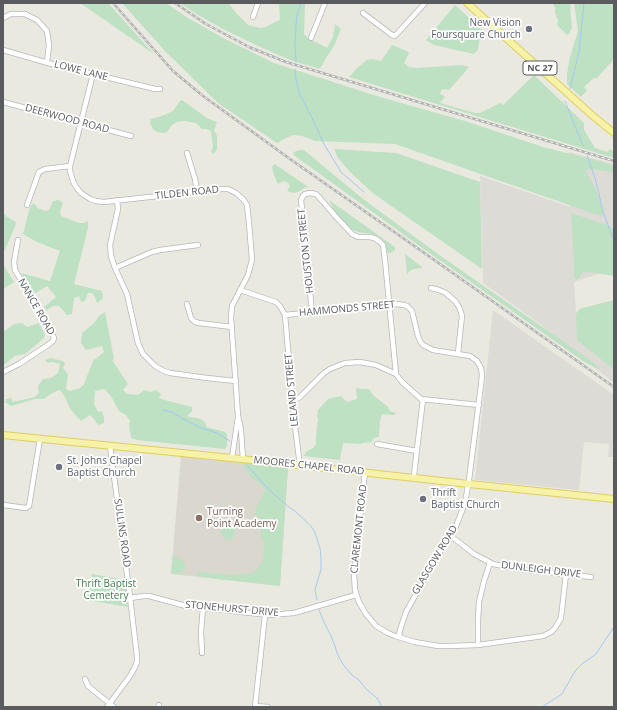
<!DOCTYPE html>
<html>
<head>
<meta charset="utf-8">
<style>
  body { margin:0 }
  #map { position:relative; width:617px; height:710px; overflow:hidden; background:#eae9e0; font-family:"Open Sans",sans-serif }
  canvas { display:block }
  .frame { position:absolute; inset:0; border:4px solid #595b5f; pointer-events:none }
</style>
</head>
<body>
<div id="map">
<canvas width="617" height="710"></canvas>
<div class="frame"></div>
</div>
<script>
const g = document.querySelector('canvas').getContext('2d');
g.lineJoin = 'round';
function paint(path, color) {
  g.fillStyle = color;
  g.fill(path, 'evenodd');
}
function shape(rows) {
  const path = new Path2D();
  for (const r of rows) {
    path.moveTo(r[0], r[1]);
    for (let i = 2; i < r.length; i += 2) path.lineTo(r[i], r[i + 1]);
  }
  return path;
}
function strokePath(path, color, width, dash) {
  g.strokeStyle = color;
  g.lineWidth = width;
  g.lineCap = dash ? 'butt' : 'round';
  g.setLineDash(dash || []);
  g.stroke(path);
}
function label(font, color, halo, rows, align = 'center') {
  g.font = font + ' "Open Sans",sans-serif';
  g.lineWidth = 3.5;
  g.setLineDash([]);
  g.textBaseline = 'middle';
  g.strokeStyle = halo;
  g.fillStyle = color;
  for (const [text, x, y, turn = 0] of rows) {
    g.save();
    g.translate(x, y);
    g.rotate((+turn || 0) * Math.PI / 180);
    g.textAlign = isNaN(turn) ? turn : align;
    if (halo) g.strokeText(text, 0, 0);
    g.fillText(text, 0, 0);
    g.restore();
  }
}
paint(shape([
  [569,152,614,164,614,269,574,282,576,312,614,302,614,383,577,354,540,324,483,283,480,176,570,207],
  [493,310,614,395,614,457,608,457,609,444,584,442,579,490,475,480]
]), '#dcdbd5');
paint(shape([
  [181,455,288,467,280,586,171,574]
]), '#dad8ce');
paint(shape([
  [80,3,108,3,154,54],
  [122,3,166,3,188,18,225,39,274,63,380,97,465,121,543,147,599,161,614,166,614,173,605,171,594,169,585,170,596,190,603,211,604,216,589,212,395,144,315,141,302,136,294,135,288,137,277,143,218,103,165,51],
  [180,3,229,3,229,4,237,14,248,25,261,28,266,27,275,22,280,20,279,3,305,3,304,34,308,38,327,48,333,37,335,24,341,29,334,46,326,58,320,69,290,60,258,46,223,29,198,15],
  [552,3,570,3,572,28,569,34,567,35,557,25,558,20,555,13,555,7],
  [574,3,614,3,614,59,597,78,594,78,584,87,587,90,581,97,567,84,567,74,570,57,578,31],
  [455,5,482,30,480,36,478,50,474,54,434,45,426,40],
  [392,45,407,51,409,53,404,63,409,67,416,68,462,65,469,67,449,90,442,89,440,94,443,95,445,97,440,103,475,113,480,113,500,103,503,105,534,75,584,123,584,130,595,148,607,152,610,149,612,150,614,154,614,158,463,112,349,77,357,68,367,60,372,59,381,61],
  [182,100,207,118,217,122,214,130,217,136,217,149,214,154,211,152,213,146,211,131,206,129,202,129,196,123,185,121,177,122,172,125,167,132,164,133,157,132,153,129,150,123,151,119,162,116,173,111,180,101],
  [334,149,396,153,480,182,482,269,374,194,350,172,338,158],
  [300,150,304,150,363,199,438,254,594,363,600,370,586,363,421,247,295,156,293,153,296,151],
  [274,164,276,165,310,188,306,187,300,191,294,193,289,192,287,189,290,187,289,183,283,181,278,184,274,175,272,167],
  [59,200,63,203,60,211,61,216,79,223,84,223,87,221,88,223,88,228,74,284,102,291,103,297,101,300,97,303,94,295,92,293,88,293,85,301,81,302,79,296,74,298,72,314,67,315,59,306,53,306,47,310,44,307,56,297,47,286,34,294,21,273,50,281,60,251,37,242,23,234,30,207,34,203,35,204,37,208,46,211,49,210,53,201],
  [329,200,395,247,395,250,389,254,387,251,386,245,383,240,377,236,372,234,358,232,353,230,346,224,334,210],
  [3,212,6,216,16,222,15,227,3,254],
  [571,213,610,226,614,230,614,276,596,273,588,272,583,272,577,280,574,277,574,261],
  [405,254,422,267,422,268,420,268,411,270,407,274],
  [3,255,4,266,14,282,3,289],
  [614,300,614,369,577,340,576,315,579,309],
  [105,312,114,359,112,360,128,384,123,390,127,394,138,395,144,390,151,392,156,390,160,393,161,395,159,397,161,399,192,407,192,411,187,416,190,417,198,418,204,421,207,427,225,432,227,434,227,446,225,449,137,440,131,438,129,426,130,421,126,415,119,411,112,398,105,389,95,391,94,404,98,412,102,411,104,418,104,423,98,425,94,419,90,415,81,421,70,409,65,397,60,390,52,393,44,399,35,399,11,406,5,402,6,399,11,398,13,402,35,397,39,393,38,386,43,379,51,378,58,373,60,364,53,362,48,363,45,360,50,358,63,361,65,364,63,368,68,374,66,389,70,391,80,388,84,384,93,361,104,352,102,346,86,350,81,343,82,333,94,323,99,316],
  [22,323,27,327,39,323,45,335,44,338,25,354,15,356,5,364,3,364,3,332,14,324],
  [356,388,363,389,369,389,374,396,387,406,390,411,396,413,395,414,393,415,382,414,380,421,379,437,373,438,372,442,363,443,361,444,343,443,340,460,304,456,306,452,313,448,316,444,316,437,318,419,317,416,318,410,328,399,341,396,347,402,357,399],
  [244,464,288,468,280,586,202,577,197,575,197,573,198,572,234,575,252,573,257,570,263,561,264,543,261,538,261,527,259,517,255,514,256,508,265,490,262,485,252,478,244,467],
  [223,527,233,527,235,529,235,535,231,540,227,540,222,535,221,533,221,529],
  [173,554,185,563,185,568,184,571,181,573,176,574,171,574],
  [92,574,125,580,128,607,87,600]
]), '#bee0c3');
strokePath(shape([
  [296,62,295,45,296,25,297,15,301,3],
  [295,69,296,80,300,95,312,118,324,144,341,172,364,192],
  [570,89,579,52,584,3],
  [565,101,583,146],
  [587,155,596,181,603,212,614,241],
  [163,410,172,412,183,419,201,428,217,433,230,441],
  [247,465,269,490,290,508,295,511,311,526,315,533,320,548,321,558,321,569,315,590,317,600],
  [319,610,324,622,332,638,339,658,345,667,352,675,359,680,366,689,377,698,382,707],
  [542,707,562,694,575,671,583,663,595,655,614,627]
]), '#a5c8f5', 1);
const minor = shape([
  [363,13,392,35,395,36,425,3],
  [253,17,258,3],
  [3,18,11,14,25,14,37,20,47,31,49,45,47,62],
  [311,38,325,3],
  [3,50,48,63,155,89,160,89],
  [93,74,70,166,70,171,73,181,76,187,81,193,90,199,96,201,104,202,222,189,228,189,236,193,243,199,247,205,249,223,252,260,248,275,232,306,231,318,238,416,241,430,243,459],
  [3,102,131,136],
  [187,153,195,179,197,191],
  [117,200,118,209,110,245,111,256,115,268,127,294,138,343,143,354,155,366,164,371,170,373,207,378,236,381],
  [27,205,39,172,45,169,70,166],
  [115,268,152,252,160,250,198,245],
  [431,288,439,290,446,293,456,302,460,309,462,316,458,353],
  [240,290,276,302,280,306,285,315,294,418,300,466],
  [187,304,191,318,195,322,199,323,232,327],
  [312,312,301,200,303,196,305,194,310,193,316,194,318,196,337,218,352,234,358,237,370,237,374,238,379,241,383,245,385,260,396,374],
  [285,315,375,306,397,304,404,305,407,306,412,311,418,336,420,341,423,345,433,350,470,356,477,361,481,368,482,375,481,385,469,480,465,503,453,534,439,553,406,612,400,630,399,637],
  [3,372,19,364,48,345,53,341,54,338,51,331,15,270,14,262,18,240],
  [293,401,300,397,324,373,330,369,345,363,360,362,376,365,396,374,402,382,421,399,479,405],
  [377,444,417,451],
  [232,458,238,417],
  [365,472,354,573,355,590,359,602,366,614,376,626,388,633,395,636,415,642,438,646,451,646,478,645,543,636,551,632,555,628,561,618,566,574],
  [415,478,414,475,423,399],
  [3,505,26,508,29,506,40,439],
  [451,536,474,554,493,564,518,569,591,577],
  [130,598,144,596,149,596,186,606,269,615,294,613,356,595],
  [478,645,478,620,479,602,484,581,490,563],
  [202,653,201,632,203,608],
  [85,679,88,686,114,707],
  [255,706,268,707],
  [107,707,130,676,134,669,137,662,137,656,129,589,110,446],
  [158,707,159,705],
  [255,707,265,615]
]);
const major = shape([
  [467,3,593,116,614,133],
  [3,435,232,458,469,484,614,499]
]);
strokePath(minor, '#b6b7bc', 6);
strokePath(major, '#e1ce62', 8);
strokePath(minor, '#fff', 4.5);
strokePath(major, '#f6f3a9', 6);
const rail = shape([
  [113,3,173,71,203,96,290,159,430,257,614,387],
  [175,3,206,24,249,47,286,62,614,161]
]);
strokePath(rail, '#b1b2b2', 2.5);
strokePath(rail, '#fff', 1, [3]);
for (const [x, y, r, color] of [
  [529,29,4,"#6b7280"],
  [59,467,4,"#6b7280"],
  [423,499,4,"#6b7280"],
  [199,518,4,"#8d6e63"]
]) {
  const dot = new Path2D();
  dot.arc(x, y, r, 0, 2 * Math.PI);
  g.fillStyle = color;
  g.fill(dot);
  strokePath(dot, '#fff', 1.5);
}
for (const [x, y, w] of [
  [540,68,34]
]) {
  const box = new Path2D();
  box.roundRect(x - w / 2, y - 7, w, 14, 3);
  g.fillStyle = '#fff';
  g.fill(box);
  strokePath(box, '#595b5f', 1);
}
label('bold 9px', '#595b5f', null, [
  ["NC 27",540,68]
]);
label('10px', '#5b616d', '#fff', [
  ["New Vision",521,23,"right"],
  ["Foursquare Church",521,35,"right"],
  ["St. Johns Chapel",67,461],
  ["Baptist Church",67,473],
  ["Thrift",431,493],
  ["Baptist Church",431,505]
], 'left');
label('10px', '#595b5f', '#fff', [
  ["LOWE LANE",81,71,14],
  ["DEERWOOD ROAD",67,119,15],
  ["TILDEN ROAD",187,193,-6],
  ["HOUSTON STREET",306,251,-96],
  ["NANCE ROAD",36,307,60],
  ["HAMMONDS STREET",347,309,-5],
  ["LELAND STREET",292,390,-95],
  ["MOORES CHAPEL ROAD",309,466,6],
  ["CLAREMONT ROAD",359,529,-84],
  ["SULLINS ROAD",122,533,82],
  ["GLASGOW ROAD",435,560,-59],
  ["DUNLEIGH DRIVE",541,570,7],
  ["STONEHURST DRIVE",232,609,5]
]);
label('10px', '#785e54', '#fff', [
  ["Turning",207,512],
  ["Point Academy",207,524]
], 'left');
label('10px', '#3c7c47', '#fff', [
  ["Thrift Baptist",106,584],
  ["Cemetery",106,596]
]);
</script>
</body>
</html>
